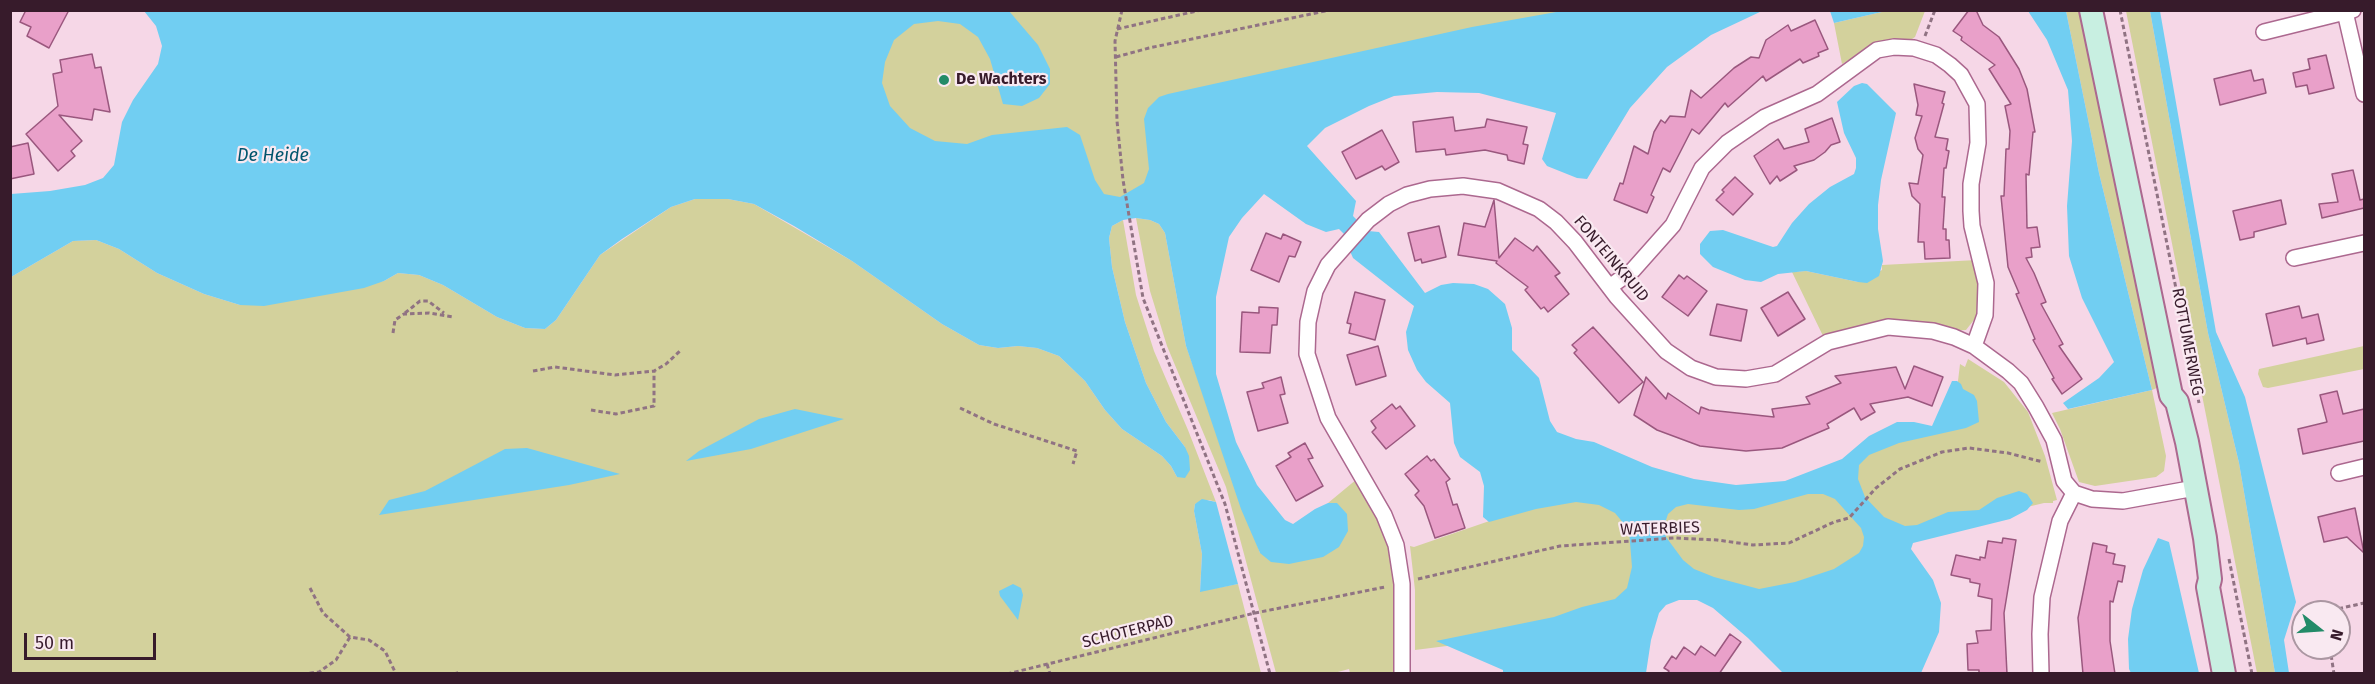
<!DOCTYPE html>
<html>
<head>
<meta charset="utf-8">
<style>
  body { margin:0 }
  #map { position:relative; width:2375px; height:684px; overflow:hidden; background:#f6d7e7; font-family:"Fira Sans",sans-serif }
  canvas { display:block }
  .frame { position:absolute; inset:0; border:12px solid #371b2b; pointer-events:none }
  .north { position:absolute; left:2291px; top:600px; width:60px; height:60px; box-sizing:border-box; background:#f9e9f1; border:2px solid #ab97a2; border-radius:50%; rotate:107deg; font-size:16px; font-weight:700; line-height:24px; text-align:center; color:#371b2b }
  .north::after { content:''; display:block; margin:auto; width:21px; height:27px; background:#238b68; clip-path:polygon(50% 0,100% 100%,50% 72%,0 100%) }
  .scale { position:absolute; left:24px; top:633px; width:132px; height:27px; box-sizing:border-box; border:3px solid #371b2b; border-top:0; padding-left:8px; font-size:18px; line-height:21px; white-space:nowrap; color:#371b2b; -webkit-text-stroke:4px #f9e9f1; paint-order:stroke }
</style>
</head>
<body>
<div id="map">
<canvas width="2375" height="684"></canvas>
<div class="frame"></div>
<div class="north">N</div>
<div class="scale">50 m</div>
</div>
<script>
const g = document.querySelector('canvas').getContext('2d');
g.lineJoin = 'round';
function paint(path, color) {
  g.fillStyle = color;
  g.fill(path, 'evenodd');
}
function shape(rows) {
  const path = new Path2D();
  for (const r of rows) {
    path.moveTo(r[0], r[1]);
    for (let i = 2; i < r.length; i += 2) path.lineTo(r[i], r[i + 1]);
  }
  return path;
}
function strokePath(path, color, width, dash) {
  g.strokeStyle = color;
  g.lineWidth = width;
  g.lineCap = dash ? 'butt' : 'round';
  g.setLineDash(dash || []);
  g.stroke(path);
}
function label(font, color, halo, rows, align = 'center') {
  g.font = font + ' "Fira Sans",sans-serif';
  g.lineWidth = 4.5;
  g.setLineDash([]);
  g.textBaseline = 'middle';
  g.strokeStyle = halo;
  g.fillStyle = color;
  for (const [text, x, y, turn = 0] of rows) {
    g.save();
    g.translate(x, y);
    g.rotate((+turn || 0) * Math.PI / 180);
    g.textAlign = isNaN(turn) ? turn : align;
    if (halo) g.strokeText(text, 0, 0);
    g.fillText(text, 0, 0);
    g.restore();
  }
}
paint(shape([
  [734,11,1701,11,1275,111,1163,204,978,212],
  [1886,11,1925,11,1915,37,1909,41,1882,41,1842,64,1834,23],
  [2066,11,2081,11,2159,387,2152,390,2166,456,2164,471,2156,477,2095,486,2079,482,2060,429,2052,413,2152,390,2099,173],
  [2126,11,2150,11,2208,333,2239,463,2275,673,2257,673],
  [695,199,728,199,754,204,852,261,942,324,979,345,998,348,1018,346,1037,348,1059,356,1085,381,1105,410,1122,429,1162,456,1171,466,1177,477,1185,447,1166,422,1146,383,1125,322,1112,267,1109,238,1112,226,1123,220,1136,295,1154,351,1188,430,1216,502,1209,500,1195,504,1194,511,1202,554,1200,591,1238,584,1261,673,11,674,11,277,73,241,96,240,119,249,157,273,204,294,240,305,384,281,398,273,419,275,443,285,497,317,525,328,545,329,556,320,600,255,671,207],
  [1136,218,1150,220,1159,224,1165,233,1186,346,1260,553,1337,503,1328,503,1357,479,1370,502,1388,540,1393,569,1395,607,1395,673,1350,673,1349,669,1334,673,1276,673,1226,487,1167,346,1150,291],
  [1977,260,1981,311,1966,330,1824,338,1792,272,1806,271,1858,282,1882,270,1882,265],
  [2364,346,2364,369,2268,388,2263,387,2258,374,2259,369],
  [1968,359,2004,382,2028,412,2045,456,2057,500,2053,501,2053,503,2044,503,1889,540,1852,582,1753,603,1657,582,1614,625,1415,650,1415,590,1410,546,1414,547,1530,507,1602,476,1750,498,1829,477,1868,448,1938,429,1958,381,1960,364,1965,367]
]), '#d3d19c');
paint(shape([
  [144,11,1009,11,1038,45,1050,69,1050,84,1039,98,1022,106,1003,104,990,59,978,37,960,24,938,21,914,24,894,40,885,62,882,83,890,106,910,128,935,141,967,144,992,135,1067,127,1080,135,1095,180,1104,194,1120,197,1144,183,1149,169,1144,119,1148,108,1159,97,1168,94,1472,27,1562,11,1762,11,1711,35,1667,67,1630,108,1587,179,1577,178,1547,166,1542,159,1556,113,1479,93,1437,92,1394,96,1369,106,1325,128,1307,146,1356,201,1353,216,1368,231,1379,232,1425,293,1441,285,1453,283,1474,284,1488,289,1505,304,1512,328,1512,350,1539,378,1550,421,1557,432,1576,439,1594,442,1652,467,1694,479,1736,485,1785,481,1842,459,1869,436,1897,422,1914,422,1932,426,1952,381,1957,381,1961,384,1963,389,1974,395,1977,401,1979,422,1966,428,1899,443,1869,455,1859,465,1858,479,1865,497,1884,517,1905,526,1917,525,1948,512,1979,510,1997,498,2019,491,2027,494,2033,503,2027,510,2010,519,1913,543,1911,549,1933,580,1941,603,1939,632,1921,673,1783,673,1748,638,1713,608,1697,600,1679,600,1666,605,1659,613,1651,640,1646,673,1503,673,1503,670,1436,641,1554,617,1582,607,1615,599,1627,588,1632,567,1629,530,1615,513,1599,505,1576,502,1536,509,1489,522,1483,517,1484,486,1480,472,1460,457,1454,443,1450,403,1426,382,1417,370,1408,350,1406,332,1414,306,1353,258,1350,251,1355,245,1339,229,1326,232,1306,224,1264,194,1242,218,1229,237,1216,297,1216,374,1236,442,1257,485,1285,520,1293,524,1315,509,1328,503,1337,503,1347,514,1348,531,1339,547,1323,557,1289,564,1271,562,1260,553,1241,509,1186,346,1165,233,1159,224,1150,220,1136,218,1123,220,1112,226,1109,238,1112,267,1125,322,1146,383,1166,422,1185,447,1189,456,1190,470,1185,478,1177,477,1171,466,1162,456,1122,429,1105,410,1085,381,1059,356,1037,348,1018,346,998,348,979,345,942,324,852,261,794,226,754,204,728,199,695,199,671,207,622,239,600,255,556,320,545,329,525,328,497,317,443,285,419,275,398,273,384,281,364,288,264,306,240,305,204,294,157,273,119,249,96,240,73,241,11,277,11,194,50,191,85,185,103,178,114,165,122,122,133,100,158,64,162,46,156,26],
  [1808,494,1823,494,1835,499,1861,528,1864,537,1863,546,1859,553,1834,569,1795,582,1759,589,1714,577,1694,569,1683,560,1666,537,1665,523,1668,514,1676,507,1688,504,1739,510,1754,509],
  [1830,11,1830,10,1886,11,1834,23],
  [2028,11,2066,11,2099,173,2152,390,2068,409,2063,403,2099,378,2114,362,2082,298,2069,256,2067,206,2072,141,2068,90,2047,40],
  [2150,11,2160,11,2216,332,2245,397,2296,602,2284,640,2289,673,2275,673,2239,463,2208,333],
  [1862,83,1867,84,1896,113,1881,180,1878,205,1878,229,1883,261,1879,276,1867,283,1858,282,1806,271,1778,274,1761,282,1745,280,1713,267,1700,254,1700,244,1710,231,1723,230,1773,247,1777,246,1792,223,1809,204,1830,187,1854,174,1856,168,1856,158,1844,133,1837,102,1854,86],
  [795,409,844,419,751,449,686,461,699,451,759,419],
  [527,448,620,474,569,485,379,515,389,500,425,491,505,449],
  [1202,499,1216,502,1238,584,1200,592,1202,554,1194,511,1195,504],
  [2158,538,2169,542,2199,673,2131,673,2129,669,2128,639,2132,609,2143,570],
  [1013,584,1021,588,1023,595,1018,620,1000,596,999,591]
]), '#71cef2');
const building = shape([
  [26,10,69,10,49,48,27,36,31,27,20,22,26,10],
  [1969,10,1976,10,1983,25,1999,37,2019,69,2027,89,2035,132,2033,132,2029,175,2026,174,2027,228,2037,227,2040,247,2031,248,2032,257,2026,258,2034,273,2046,302,2041,304,2063,344,2059,346,2082,379,2062,394,2052,379,2054,378,2033,340,2035,339,2016,294,2019,293,2008,267,2001,196,2004,196,2006,149,2009,149,2010,131,2005,106,2011,104,1989,69,1995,65,1961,40,1962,37,1953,31,1969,10],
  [1815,20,1828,49,1818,53,1819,56,1803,63,1800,59,1766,81,1763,76,1728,107,1725,103,1699,134,1692,129,1670,172,1663,168,1651,195,1654,197,1647,213,1614,200,1620,183,1623,184,1634,146,1648,154,1654,132,1661,120,1665,123,1670,116,1685,117,1691,90,1701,98,1734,68,1751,57,1759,58,1766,40,1788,25,1791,31,1815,20],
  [92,54,95,68,101,67,110,112,94,109,92,120,59,115,82,141,71,151,75,156,58,171,26,134,58,106,53,74,62,72,60,60,92,54],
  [2326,55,2334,88,2309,94,2307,85,2296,87,2293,73,2310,69,2308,59,2326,55],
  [2251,70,2254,81,2263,79,2266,93,2220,105,2214,79,2251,70],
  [1914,84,1945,92,1942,103,1944,104,1935,137,1948,139,1946,150,1949,151,1946,168,1944,168,1942,197,1945,197,1943,229,1946,229,1946,240,1949,240,1950,258,1925,259,1924,242,1918,242,1920,204,1912,196,1909,183,1918,184,1923,155,1918,149,1915,138,1922,116,1916,115,1918,105,1914,84],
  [1453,117,1455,131,1485,127,1487,119,1527,127,1523,144,1528,145,1524,164,1508,160,1507,155,1485,150,1446,155,1445,149,1416,152,1413,122,1453,117],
  [1832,118,1840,142,1831,145,1825,152,1814,160,1794,166,1797,170,1780,181,1777,176,1770,184,1754,156,1778,139,1784,149,1809,142,1805,129,1832,118],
  [1382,130,1399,162,1385,170,1382,166,1356,179,1342,152,1382,130],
  [28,143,34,174,10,179,10,147,28,143],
  [2353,170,2360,200,2364,199,2364,208,2322,218,2319,204,2338,202,2332,174,2353,170],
  [1735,177,1753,194,1733,215,1716,200,1724,192,1722,190,1735,177],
  [1494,200,1499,258,1515,238,1533,251,1537,246,1560,273,1555,276,1569,294,1548,312,1544,307,1541,309,1525,290,1528,287,1496,263,1497,261,1458,255,1464,223,1485,227,1494,200],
  [2281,200,2286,224,2254,232,2254,237,2240,240,2233,211,2281,200],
  [1439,226,1446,257,1422,263,1421,259,1415,261,1408,233,1439,226],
  [1266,233,1281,239,1283,234,1301,242,1295,257,1289,256,1279,282,1251,270,1266,233],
  [1679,275,1684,279,1687,276,1707,291,1688,316,1662,297,1679,275],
  [1355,292,1385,300,1375,340,1349,333,1351,324,1347,323,1355,292],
  [1788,292,1805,319,1778,336,1761,308,1788,292],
  [1717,304,1747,310,1741,341,1710,335,1717,304],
  [2299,306,2302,318,2318,314,2324,340,2307,344,2306,338,2273,346,2266,314,2299,306],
  [1259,307,1278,308,1277,325,1272,325,1270,353,1240,352,1242,312,1259,313,1259,307],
  [1593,327,1643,382,1619,403,1574,353,1577,350,1572,345,1593,327],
  [1378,346,1386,376,1356,385,1347,355,1378,346],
  [1914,366,1943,377,1932,406,1908,397,1870,404,1875,412,1861,420,1854,408,1827,424,1829,428,1782,448,1746,451,1700,446,1657,430,1634,415,1646,377,1666,399,1668,393,1699,414,1701,407,1709,410,1774,417,1772,409,1810,404,1806,397,1841,383,1835,376,1896,367,1905,389,1914,366],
  [1281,377,1285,394,1280,395,1288,423,1258,431,1247,392,1264,388,1262,383,1281,377],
  [2337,391,2343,414,2364,409,2364,441,2303,454,2298,429,2327,422,2320,395,2337,391],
  [1392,404,1396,409,1400,406,1415,426,1386,449,1372,432,1376,428,1371,421,1392,404],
  [1305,443,1313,458,1308,459,1323,486,1296,501,1276,466,1291,457,1288,453,1305,443],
  [1427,456,1431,461,1434,459,1450,479,1446,482,1453,505,1457,504,1465,528,1435,538,1424,506,1415,495,1419,491,1405,474,1427,456],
  [2355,508,2364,553,2347,537,2324,542,2318,517,2355,508],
  [2003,538,2016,540,2004,613,2007,674,1979,674,1979,670,1968,670,1967,644,1978,643,1976,631,1991,630,1992,599,1978,596,1980,584,1970,582,1970,579,1951,575,1956,555,1980,560,1980,557,1985,558,1988,541,2002,543,2003,538],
  [2093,543,2107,546,2106,552,2115,554,2113,564,2125,566,2122,582,2118,581,2113,602,2110,601,2110,641,2115,674,2083,674,2078,618,2093,543],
  [1730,634,1741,642,1719,674,1667,674,1669,671,1664,668,1672,656,1676,659,1684,647,1695,655,1701,646,1715,656,1730,634]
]);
paint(building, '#e9a0c9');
strokePath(building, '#9a577e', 1.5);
const minor = shape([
  [2345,12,2364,94],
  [2264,32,2353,10],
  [2294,258,2364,243],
  [1611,286,1633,270,1673,225,1702,168,1727,143,1765,117,1817,94,1877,50,1894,47,1914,48,1936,55,1950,65,1961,75,1977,104,1978,143,1971,184,1971,211,1972,226,1986,283,1985,315,1974,346],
  [2339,473,2364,467],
  [2074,493,2092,499,2123,501,2195,488],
  [1402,674,1402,584,1396,545,1384,515,1328,418,1307,354,1308,322,1315,291,1328,265,1368,220,1389,204,1407,195,1430,189,1463,186,1498,191,1539,209,1556,222,1575,242,1617,297,1666,351,1691,368,1716,377,1746,379,1775,374,1828,342,1888,327,1933,331,1954,337,1974,346,2008,371,2021,383,2036,407,2054,440,2064,481,2074,493,2060,521,2042,597,2040,634,2041,674]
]);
const secondary = shape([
  [2091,10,2171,395,2177,402,2187,442,2205,538,2210,579,2208,587,2224,674]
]);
strokePath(minor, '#ac688f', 18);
strokePath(secondary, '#ac688f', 26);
strokePath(shape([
  [1122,10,1115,41,1117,121,1123,180,1143,298,1225,504,1270,674],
  [2120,10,2199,403],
  [1117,29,1201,10],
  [1925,36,1935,10],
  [1116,57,1149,48,1330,10],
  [405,313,420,301,428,301,444,313],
  [393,333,395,320,404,314,429,313,453,317],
  [533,371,555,367,615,375,654,371,666,364,680,351],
  [960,408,994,424,1077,451,1073,464],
  [591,410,616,414,654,406,654,371],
  [2229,559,2252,674],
  [1418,579,1560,546,1674,538,1717,540,1753,545,1789,543,1834,522,1849,518,1876,488,1900,469,1942,452,1969,448,2008,453,2043,462],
  [310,588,323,613,350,637,369,640,385,651,396,674],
  [2324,612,2364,603],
  [2330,648,2334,674],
  [1047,664,1050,674],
  [302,674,319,672,336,660,350,637],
  [454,674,460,672],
  [1007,674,1255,613,1385,587]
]), '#907383', 3, [4.5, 3]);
strokePath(minor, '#fff', 15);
strokePath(secondary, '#c8efe1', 22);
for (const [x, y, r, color] of [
  [944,80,6,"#238b68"]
]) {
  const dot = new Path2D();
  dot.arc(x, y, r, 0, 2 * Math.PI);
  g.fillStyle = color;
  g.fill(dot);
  strokePath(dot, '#f9e9f1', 2);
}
label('bold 16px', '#371b2b', '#f9e9f1', [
  ["De Wachters",956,80]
], 'left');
label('16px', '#371b2b', '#f9e9f1', [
  ["FONTEINKRUID",1611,259,50],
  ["ROTTUMERWEG",2187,342,79],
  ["WATERBIES",1660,529,-2],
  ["SCHOTERPAD",1128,632,-14]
]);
label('italic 18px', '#00546d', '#f9e9f1', [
  ["De Heide",273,156]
]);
</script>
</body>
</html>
